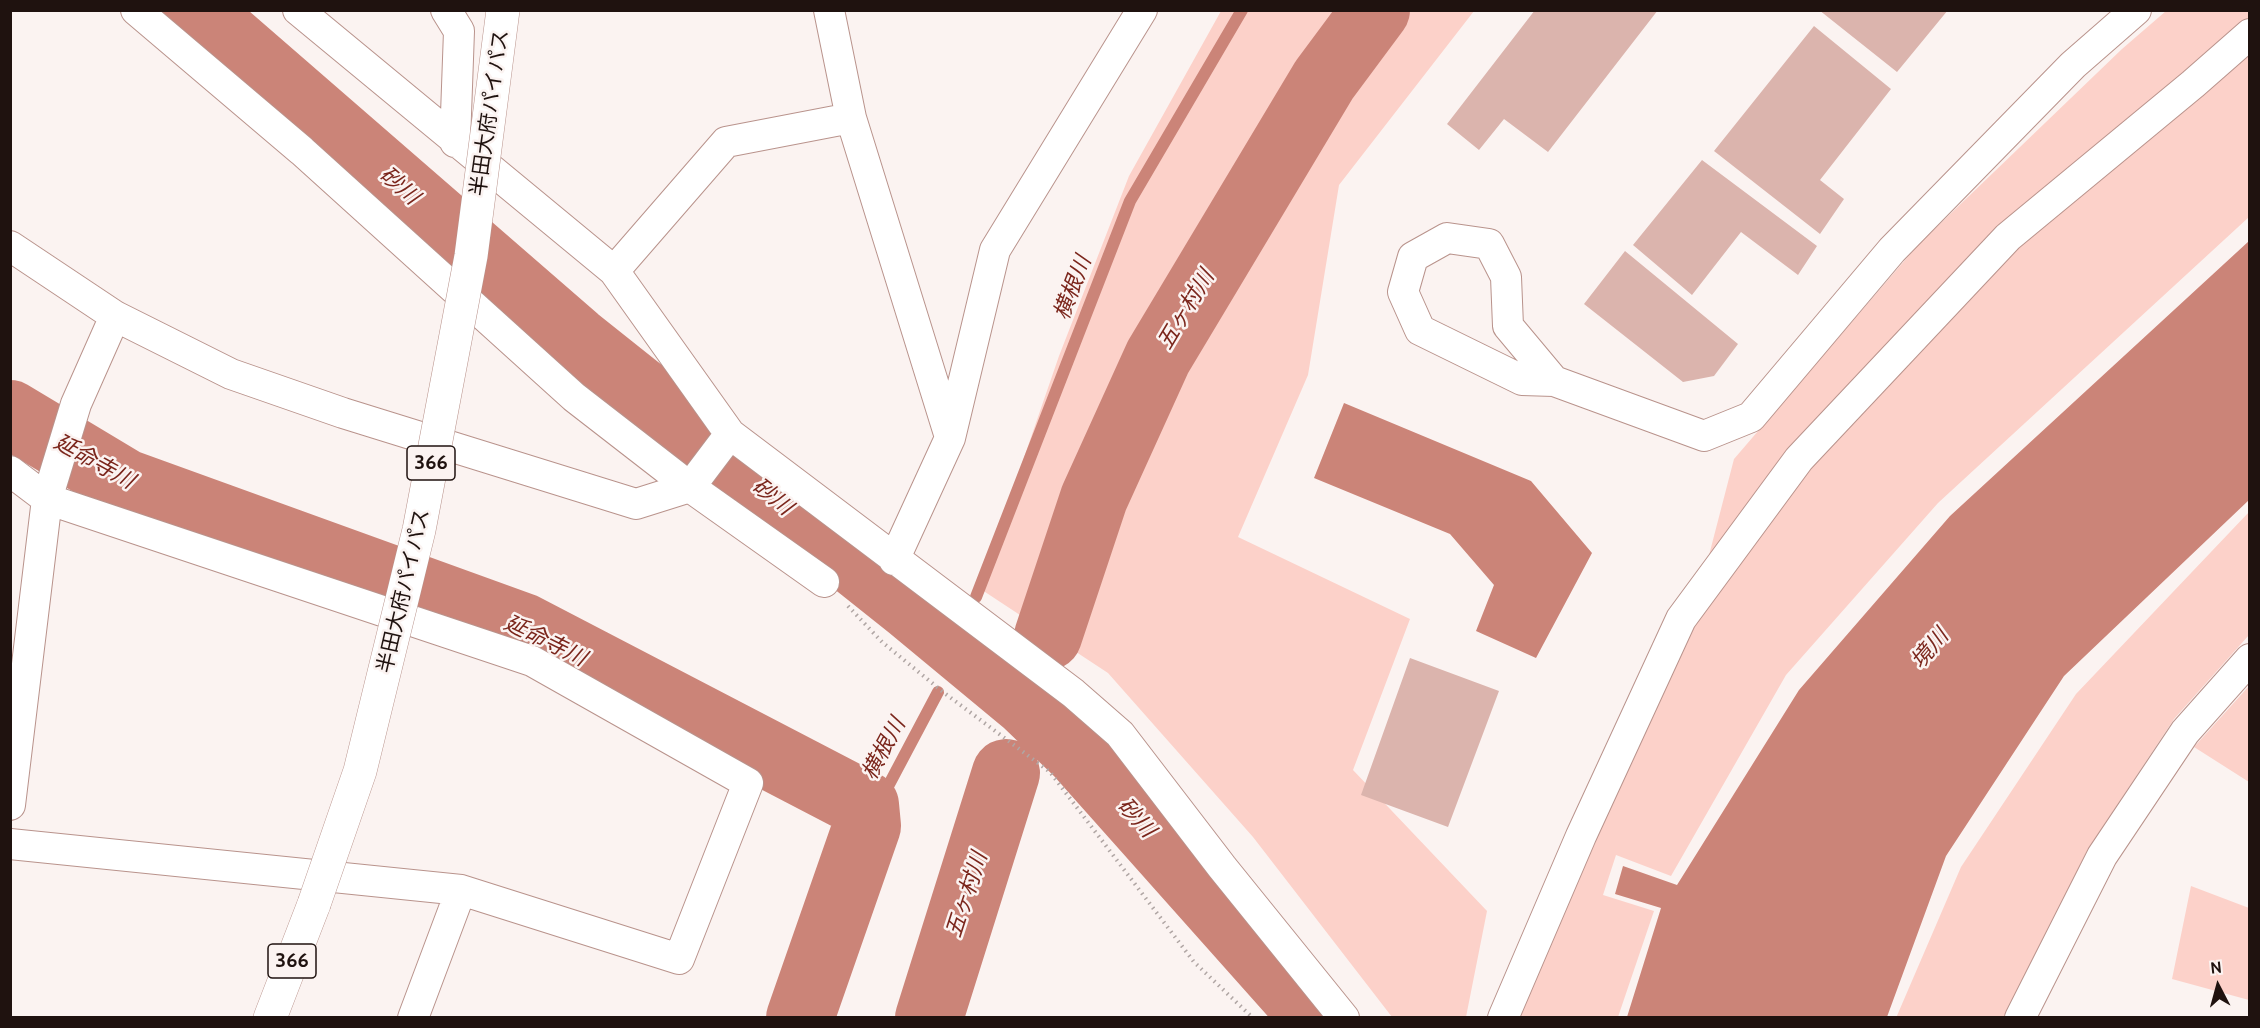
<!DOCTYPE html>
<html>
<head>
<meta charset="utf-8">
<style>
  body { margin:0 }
  #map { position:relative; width:2260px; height:1028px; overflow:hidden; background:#fbf3f1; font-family:Cabin,sans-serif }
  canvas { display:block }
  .frame { position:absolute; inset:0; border:12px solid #1f120f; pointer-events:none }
  .north { position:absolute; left:2188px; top:956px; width:60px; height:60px; -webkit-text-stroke:4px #fbf3f1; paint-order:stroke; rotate:354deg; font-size:16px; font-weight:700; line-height:24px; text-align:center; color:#1f120f }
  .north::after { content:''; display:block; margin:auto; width:21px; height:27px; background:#1f120f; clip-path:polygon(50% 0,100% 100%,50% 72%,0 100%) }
</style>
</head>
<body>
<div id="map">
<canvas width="2260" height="1028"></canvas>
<div class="frame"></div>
<div class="north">N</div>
</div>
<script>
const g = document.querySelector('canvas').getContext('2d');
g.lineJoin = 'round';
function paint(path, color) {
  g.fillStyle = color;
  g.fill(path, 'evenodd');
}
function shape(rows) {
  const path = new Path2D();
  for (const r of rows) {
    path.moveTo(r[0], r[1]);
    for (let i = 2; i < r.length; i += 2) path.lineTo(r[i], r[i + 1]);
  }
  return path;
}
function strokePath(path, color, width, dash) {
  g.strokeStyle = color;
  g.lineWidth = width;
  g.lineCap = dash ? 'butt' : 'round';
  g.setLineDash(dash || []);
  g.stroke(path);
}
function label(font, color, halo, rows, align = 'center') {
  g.font = font + ' Cabin,"Noto Sans JP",sans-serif';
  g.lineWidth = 5;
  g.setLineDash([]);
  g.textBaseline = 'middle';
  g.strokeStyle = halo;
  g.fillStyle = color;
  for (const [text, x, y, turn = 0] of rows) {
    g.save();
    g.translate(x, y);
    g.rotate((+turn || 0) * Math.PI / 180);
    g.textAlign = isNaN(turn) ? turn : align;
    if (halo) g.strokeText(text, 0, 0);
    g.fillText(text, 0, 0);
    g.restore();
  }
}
paint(shape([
  [1221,11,1474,11,1339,185,1308,375,1238,537,1410,619,1353,770,1487,911,1466,1017,1392,1017,1253,837,1108,673,979,588,1059,356,1129,176],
  [2166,11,2249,11,2249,19,2186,75,1707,563,1734,459,1918,245,2122,49],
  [2249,44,2249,217,1938,503,1786,675,1671,876,1616,855,1603,895,1654,911,1618,1017,1516,1018,1688,625,1804,470,2015,246],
  [2249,512,2249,635,2174,719,2088,849,2006,1017,1896,1018,1961,867,2076,694],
  [2249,686,2249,782,2194,747],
  [2191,886,2249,908,2249,1000,2172,979]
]), '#fcd1c9');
paint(shape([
  [2249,241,2249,500,2064,676,1946,856,1887,1017,1627,1017,1661,908,1615,894,1623,866,1677,885,1799,690,1950,516],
  [1344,403,1531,481,1592,553,1536,658,1476,631,1494,585,1450,534,1314,478]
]), '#cb8478');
strokePath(shape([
  [976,597,1130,201,1242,10],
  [867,826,938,692]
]), '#cb8478', 12);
strokePath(shape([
  [196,10,576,340,910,606,1026,702,1078,752,1315,1018],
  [10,414,125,483,523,627,865,805,867,826,800,1018],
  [1048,636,1094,498,1158,357,1324,80,1376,10],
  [929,1018,1006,773]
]), '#cb8478', 68);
paint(shape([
  [1535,10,1658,10,1548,152,1504,119,1479,150,1447,124],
  [1819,10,1948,10,1897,72],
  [1814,26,1891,89,1820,180,1844,199,1820,234,1714,151],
  [1702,160,1817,246,1798,275,1741,232,1692,295,1633,245],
  [1625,251,1738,344,1714,376,1683,382,1584,304],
  [1410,658,1499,691,1448,827,1361,795]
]), '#dbb4ad');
const street = shape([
  [136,10,302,151,574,397,690,487,824,582],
  [298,10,614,271,730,434,1073,693,1120,734,1222,867,1344,1018],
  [446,10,459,31,455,142],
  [829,10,851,118,950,437],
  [10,246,115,316,231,374,343,413,636,504,690,487],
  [614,271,726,142,851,118],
  [1554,381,1508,326,1506,277,1489,244,1447,238,1413,257,1403,292,1420,330,1522,380,1554,381,1704,436,1751,417,1892,250,2073,65,2136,10],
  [10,471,47,499,76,404,115,316],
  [690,487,730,434],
  [894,560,950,438,995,250,1142,10],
  [10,805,47,499,532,661,748,783,679,959,461,890,10,844],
  [413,1018,461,890],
  [1503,1018,1581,836,1681,619,1799,459,2008,237,2193,84,2250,34],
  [2020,1018,2102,856,2185,732,2250,659]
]);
const highway = shape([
  [270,1018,314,904]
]);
strokePath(street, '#b9938c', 32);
strokePath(highway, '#b9938c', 34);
strokePath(shape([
  [848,606,882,642,943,692,1050,772,1194,962,1253,1018]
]), '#b0a6a4', 4, [1.5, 4.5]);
strokePath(street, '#fff', 30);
strokePath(highway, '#fff', 33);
const highwayBridge = shape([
  [314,904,360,771,419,530,471,256,503,10]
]);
strokePath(highwayBridge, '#b9938c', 34, []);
strokePath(highwayBridge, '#fff', 33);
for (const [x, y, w] of [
  [431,463,48],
  [292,961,48]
]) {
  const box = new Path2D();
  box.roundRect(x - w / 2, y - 17, w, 34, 4.5);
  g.fillStyle = '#fbf3f1';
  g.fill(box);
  strokePath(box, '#1f120f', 1.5);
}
label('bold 20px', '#1f120f', null, [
  ["366",431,463],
  ["366",292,961]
]);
label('21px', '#1f120f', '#fbf3f1', [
  ["半田大府パイパス",490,113,-82],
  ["半田大府パイパス",404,591,-77]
]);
label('italic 22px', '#7b261c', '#fbf3f1', [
  ["砂川",399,186,41],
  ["横根川",1073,288,-69],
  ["五ヶ村川",1186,310,-59],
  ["延命寺川",94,462,29],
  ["砂川",772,497,39],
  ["延命寺川",545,641,26],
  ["境川",1930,649,-50],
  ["横根川",884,749,-62],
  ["砂川",1136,818,48],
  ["五ヶ村川",967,895,-72]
]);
</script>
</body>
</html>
